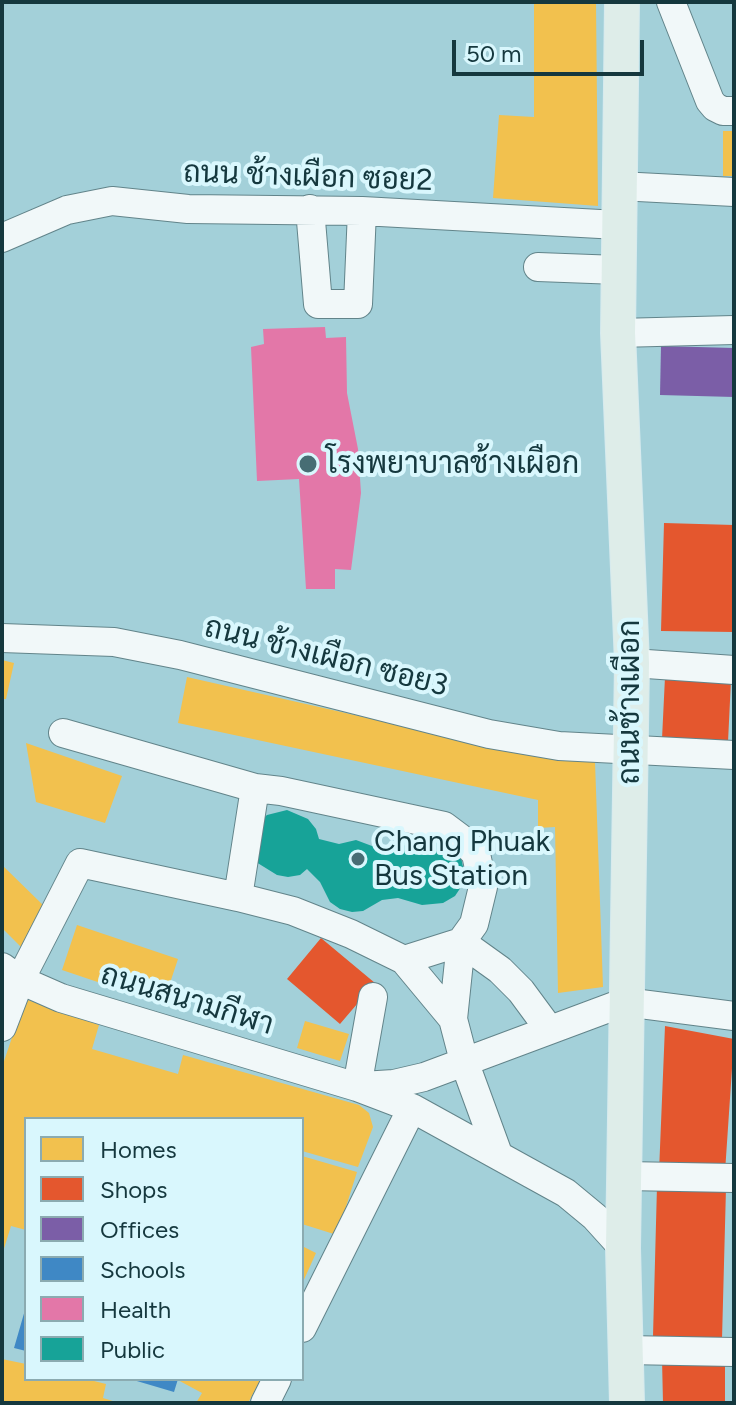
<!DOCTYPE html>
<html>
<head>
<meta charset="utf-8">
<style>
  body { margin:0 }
  #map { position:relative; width:736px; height:1405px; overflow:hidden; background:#a3d0d9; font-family:Figtree,sans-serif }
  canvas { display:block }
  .frame { position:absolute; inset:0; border:4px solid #15383e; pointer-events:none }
  .legend { position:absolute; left:24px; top:1117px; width:280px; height:264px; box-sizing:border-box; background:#d9f7fd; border:2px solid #8babb1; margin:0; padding:10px 14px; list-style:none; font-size:24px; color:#15383e }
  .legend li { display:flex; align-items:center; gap:16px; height:40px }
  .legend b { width:40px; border:2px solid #8babb1 }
  .scale { position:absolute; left:452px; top:40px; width:192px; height:36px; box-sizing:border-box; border:4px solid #15383e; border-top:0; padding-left:10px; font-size:24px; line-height:28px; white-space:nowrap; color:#15383e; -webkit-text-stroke:6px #d9f7fd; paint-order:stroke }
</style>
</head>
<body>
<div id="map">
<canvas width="736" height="1405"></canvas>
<div class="frame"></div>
<ul class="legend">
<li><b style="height:22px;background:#f2c14e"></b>Homes</li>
<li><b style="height:22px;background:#e4572e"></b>Shops</li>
<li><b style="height:22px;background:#7b5ea7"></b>Offices</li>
<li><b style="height:22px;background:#3f88c5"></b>Schools</li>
<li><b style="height:22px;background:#e377a8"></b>Health</li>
<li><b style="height:22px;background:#17a398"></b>Public</li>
</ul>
<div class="scale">50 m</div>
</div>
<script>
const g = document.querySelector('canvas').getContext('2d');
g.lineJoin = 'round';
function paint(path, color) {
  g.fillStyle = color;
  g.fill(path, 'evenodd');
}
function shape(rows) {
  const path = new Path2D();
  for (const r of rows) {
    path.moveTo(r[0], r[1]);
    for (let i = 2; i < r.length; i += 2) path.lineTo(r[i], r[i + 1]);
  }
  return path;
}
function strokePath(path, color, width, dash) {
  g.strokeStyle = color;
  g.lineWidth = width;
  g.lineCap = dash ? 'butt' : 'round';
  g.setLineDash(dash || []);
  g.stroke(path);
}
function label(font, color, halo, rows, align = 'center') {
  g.font = font + ' Figtree,Sarabun,sans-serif';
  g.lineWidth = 8;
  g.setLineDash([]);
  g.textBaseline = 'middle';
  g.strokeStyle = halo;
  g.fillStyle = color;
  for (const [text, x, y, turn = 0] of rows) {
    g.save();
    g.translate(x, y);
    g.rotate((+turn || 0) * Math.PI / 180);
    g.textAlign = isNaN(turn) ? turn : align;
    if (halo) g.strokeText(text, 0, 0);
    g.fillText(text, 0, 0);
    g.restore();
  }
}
paint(shape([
  [534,2,596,2,598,206,493,198,499,115,534,117],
  [723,131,734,131,734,176,723,176],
  [2,660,14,663,6,699,2,699],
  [187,677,535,756,595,762,603,987,558,993,555,827,538,828,538,800,178,723],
  [26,743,122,776,105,823,36,802],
  [2,865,44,906,23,949,2,928],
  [77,925,178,959,163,1004,62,970],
  [25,999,99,1025,92,1049,178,1074,183,1055,359,1105,369,1113,373,1127,358,1167,302,1151,302,1119,26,1119,26,1230,11,1226,2,1255,2,1067],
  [305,1021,349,1034,340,1061,297,1048],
  [302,1156,357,1172,337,1235,302,1224],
  [302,1246,316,1253,302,1284],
  [2,1359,26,1364,26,1379,86,1379,106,1384,103,1398,119,1403,2,1403],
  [176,1379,261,1379,248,1403,196,1403,202,1393]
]), '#f2c14e');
paint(shape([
  [664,523,734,525,734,632,661,631],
  [665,677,731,680,728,742,662,739],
  [321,938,375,983,340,1024,287,979],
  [665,1026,734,1039,725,1172,659,1172],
  [657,1186,726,1188,722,1339,653,1336],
  [662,1359,725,1359,725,1403,663,1403]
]), '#e4572e');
paint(shape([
  [661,346,734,348,734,397,660,395]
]), '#7b5ea7');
paint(shape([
  [25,1310,26,1310,26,1351,14,1348],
  [130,1379,178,1379,174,1392]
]), '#3f88c5');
paint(shape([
  [325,327,326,338,346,337,347,393,358,449,361,493,351,570,335,569,335,589,306,589,299,479,257,481,251,347,264,344,263,329]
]), '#e377a8');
paint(shape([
  [287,810,308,819,316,829,319,839,339,844,356,840,372,846,401,848,413,839,427,834,438,835,461,857,464,872,463,884,455,896,443,903,422,905,398,898,382,900,363,911,352,912,340,909,330,902,320,882,307,869,300,875,288,877,277,875,256,862,258,823,267,815]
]), '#17a398');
const minor = shape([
  [671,2,710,101,715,107,723,111,734,111],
  [619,186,734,192],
  [310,209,318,304,358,304,362,211],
  [2,238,67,210,112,201,188,209,362,211,618,225],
  [538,267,618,270],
  [618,333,734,330],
  [2,638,114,642,180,655,489,734,559,746,734,755],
  [632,663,734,670],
  [63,733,255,788],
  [461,942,404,960,351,934,293,911,238,897,255,788,281,791,444,826,464,841,476,854,483,887,474,924,461,942,453,1019,464,1061,498,1154],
  [461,942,500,970,521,991,549,1029],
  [404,960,453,1019],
  [2,967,20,980,61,998,357,1087,412,1108,566,1193,595,1217,623,1248],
  [2,1027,20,980,80,863,238,897],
  [362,1086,394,1084,424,1077,625,1002,734,1016],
  [357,1087,373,997],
  [625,1176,734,1178],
  [302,1328,412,1108],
  [626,1350,734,1352],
  [265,1403,277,1379]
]);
const major = shape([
  [622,2,618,333,632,663,623,1248,627,1403]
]);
strokePath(minor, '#62848a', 30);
strokePath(major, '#d6eaee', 36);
strokePath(minor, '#f1f8f9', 28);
strokePath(major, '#deede9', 34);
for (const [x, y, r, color] of [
  [308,464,10,"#476d74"],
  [358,859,8,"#476d74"]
]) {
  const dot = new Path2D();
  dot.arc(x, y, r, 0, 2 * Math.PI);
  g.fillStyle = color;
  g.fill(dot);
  strokePath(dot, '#d9f7fd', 3);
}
label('30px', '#15383e', '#d9f7fd', [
  ["ถนน ช้างเผือก ซอย2",308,177,2],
  ["ถนน ช้างเผือก ซอย3",326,657,14],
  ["ถนนช้างเผือก",630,702,-90],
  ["ถนนสนามกีฬา",187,1000,17]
]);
label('30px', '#15383e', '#d9f7fd', [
  ["โรงพยาบาลช้างเผือก",326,464],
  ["Chang Phuak",374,842],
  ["Bus Station",374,876]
], 'left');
</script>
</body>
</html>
